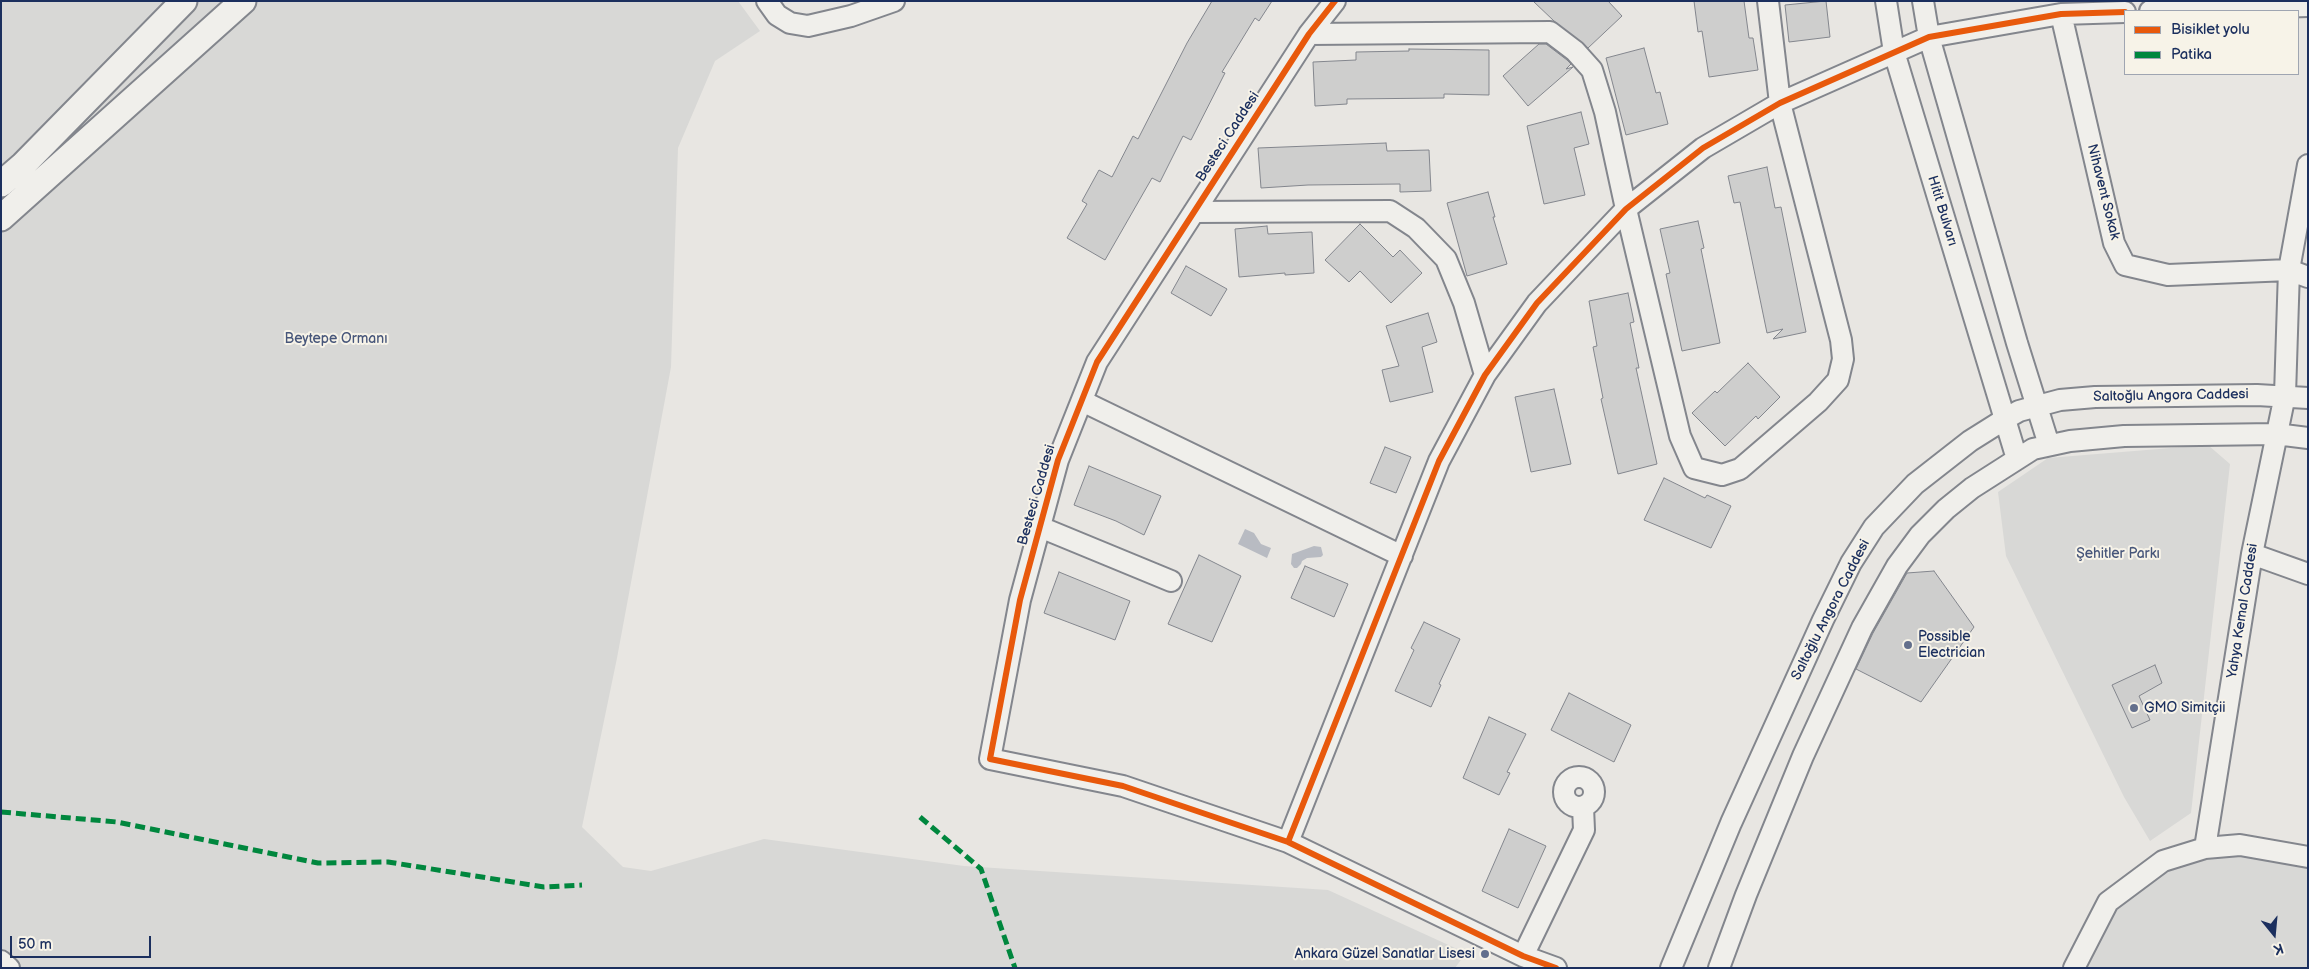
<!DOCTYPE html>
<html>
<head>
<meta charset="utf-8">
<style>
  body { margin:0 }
  #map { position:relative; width:2309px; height:969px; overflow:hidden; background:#e8e6e2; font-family:"Balsamiq Sans",sans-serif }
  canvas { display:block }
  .frame { position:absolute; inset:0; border:2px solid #1b2f5e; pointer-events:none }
  .legend { position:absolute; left:2124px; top:10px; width:175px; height:65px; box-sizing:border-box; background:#f7f3e8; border:1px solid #9fa5b1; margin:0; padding:6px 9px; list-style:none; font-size:15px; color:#1b2f5e }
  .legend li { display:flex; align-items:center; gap:10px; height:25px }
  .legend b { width:25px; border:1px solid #9fa5b1 }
  .north { position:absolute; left:2249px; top:909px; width:50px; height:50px; -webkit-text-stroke:4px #f7f3e8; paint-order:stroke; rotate:163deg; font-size:14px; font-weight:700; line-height:20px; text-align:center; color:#1b2f5e }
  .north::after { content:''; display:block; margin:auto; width:18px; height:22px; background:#1b2f5e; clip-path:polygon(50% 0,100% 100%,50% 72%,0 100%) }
  .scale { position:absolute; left:10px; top:936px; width:141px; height:22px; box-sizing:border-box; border:2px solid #1b2f5e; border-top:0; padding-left:6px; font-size:15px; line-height:18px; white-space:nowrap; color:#1b2f5e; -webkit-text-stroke:4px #f7f3e8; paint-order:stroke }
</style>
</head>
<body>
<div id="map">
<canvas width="2309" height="969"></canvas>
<div class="frame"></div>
<ul class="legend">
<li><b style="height:6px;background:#e8590c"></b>Bisiklet yolu</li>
<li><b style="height:6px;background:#00873e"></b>Patika</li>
</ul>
<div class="north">K</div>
<div class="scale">50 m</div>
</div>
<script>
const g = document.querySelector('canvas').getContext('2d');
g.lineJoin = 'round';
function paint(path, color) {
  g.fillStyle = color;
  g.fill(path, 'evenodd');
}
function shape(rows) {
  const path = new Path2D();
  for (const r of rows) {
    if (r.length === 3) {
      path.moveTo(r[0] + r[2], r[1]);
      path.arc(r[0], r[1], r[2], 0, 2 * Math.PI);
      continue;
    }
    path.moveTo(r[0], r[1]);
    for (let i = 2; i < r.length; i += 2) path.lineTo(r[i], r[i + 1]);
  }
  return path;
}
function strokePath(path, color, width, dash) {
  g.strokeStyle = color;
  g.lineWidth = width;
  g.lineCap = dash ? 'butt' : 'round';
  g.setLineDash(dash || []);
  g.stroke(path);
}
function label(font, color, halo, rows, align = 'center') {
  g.font = font + ' "Balsamiq Sans",sans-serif';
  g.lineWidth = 4;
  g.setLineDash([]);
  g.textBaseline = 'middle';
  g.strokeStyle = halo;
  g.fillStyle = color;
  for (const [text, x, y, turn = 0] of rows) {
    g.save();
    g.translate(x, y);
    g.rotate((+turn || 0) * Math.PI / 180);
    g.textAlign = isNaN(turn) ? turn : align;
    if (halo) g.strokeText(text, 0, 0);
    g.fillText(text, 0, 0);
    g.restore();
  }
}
paint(shape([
  [1,1,738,1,760,31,715,61,678,148,671,367,617,658,582,827,623,867,651,871,764,839,964,866,1328,890,1466,953,1455,968,1,968],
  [2208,445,2230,464,2191,813,2150,841,2124,797,2006,556,1998,492,2048,458],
  [2205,848,2308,857,2308,968,2074,968,2108,902]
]), '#d8d8d6');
paint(shape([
  [1245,529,1254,533,1261,544,1271,548,1267,558,1238,544],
  [1314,546,1321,547,1323,555,1321,557,1307,558,1302,561,1301,564,1297,568,1294,568,1291,564,1292,554]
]), '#b8bbc2');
const building = shape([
  [1212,1,1272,1,1259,21,1255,18,1222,72,1225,73,1191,140,1183,136,1160,182,1152,178,1105,260,1067,238,1087,204,1082,201,1099,170,1112,177,1133,136,1138,139,1187,43,1212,1],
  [1533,1,1608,1,1622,16,1588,48,1554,21,1533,1],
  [1694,1,1744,1,1749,38,1753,38,1758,70,1709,77,1702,31,1698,32,1694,1],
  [1826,1,1830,37,1789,42,1785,5,1826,1],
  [1539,44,1546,44,1567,60,1571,64,1566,69,1573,67,1528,106,1503,76,1539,44],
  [1644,48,1656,93,1660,92,1668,124,1626,135,1606,58,1644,48],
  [1409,49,1489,50,1489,95,1444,94,1444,98,1347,99,1347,104,1315,106,1313,62,1356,60,1356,52,1409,51,1409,49],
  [1581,112,1589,144,1574,148,1585,195,1544,204,1527,126,1581,112],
  [1386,143,1387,151,1429,150,1431,191,1400,192,1400,184,1308,185,1261,188,1258,148,1386,143],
  [1767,167,1775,208,1781,207,1806,332,1773,339,1783,329,1767,333,1740,202,1734,203,1728,176,1767,167],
  [1488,192,1495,217,1493,217,1507,264,1467,276,1447,203,1488,192],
  [1698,221,1704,248,1701,249,1720,343,1682,351,1666,274,1670,273,1660,229,1698,221],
  [1360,224,1393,257,1400,250,1422,273,1391,303,1360,271,1349,282,1325,260,1360,224],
  [1267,226,1268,234,1312,232,1314,273,1285,275,1285,273,1239,277,1235,229,1267,226],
  [1186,266,1227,289,1211,316,1171,293,1186,266],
  [1628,293,1634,322,1630,323,1639,368,1636,368,1657,464,1618,474,1601,399,1603,398,1593,347,1597,346,1589,301,1628,293],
  [1428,313,1437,342,1422,347,1433,392,1390,402,1382,370,1399,366,1386,326,1428,313],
  [1748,363,1780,397,1758,419,1756,416,1725,446,1692,413,1715,391,1717,393,1748,363],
  [1554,389,1571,464,1531,472,1515,397,1554,389],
  [1385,447,1411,457,1396,493,1370,483,1385,447],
  [1089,466,1161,496,1144,535,1116,521,1074,505,1089,466],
  [1664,478,1705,498,1707,495,1731,506,1711,548,1644,520,1664,478],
  [1199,555,1241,576,1212,642,1168,624,1199,555],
  [1305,566,1348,584,1334,617,1291,598,1305,566],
  [1934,571,1974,627,1921,702,1856,669,1873,633,1907,573,1934,571],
  [1059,572,1130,601,1115,640,1044,613,1059,572],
  [1424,622,1460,639,1439,684,1441,685,1431,707,1395,691,1414,650,1411,648,1424,622],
  [2155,665,2162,683,2139,696,2150,720,2132,728,2112,685,2155,665],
  [1569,693,1631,725,1614,762,1551,730,1569,693],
  [1489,717,1526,734,1507,772,1510,773,1499,795,1463,778,1489,717],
  [1509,829,1546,846,1518,908,1482,891,1509,829]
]);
paint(building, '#cececd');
strokePath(building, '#83868d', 1);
const minor = shape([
  [767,1,777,15,790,23,808,26,851,16,894,1],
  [1886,1,1894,52,2017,459],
  [1923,1,1929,37,2017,343,2049,445],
  [2150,11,2308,6],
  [2061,14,2114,243,2125,265,2168,275,2289,270,2308,277],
  [1309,34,1550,32,1575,51,1592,70,1605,112,1626,209,1680,436,1694,468,1722,475,1740,469,1818,402,1838,380,1843,359,1841,340,1780,103,1768,1],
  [1194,212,1390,211,1416,228,1446,259,1464,303,1485,375],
  [1082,401,1402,556],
  [1040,527,1171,581],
  [2252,554,2308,574],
  [1579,792,15],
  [1288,842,1123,786,990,759,1020,600,1058,460,1097,362,1309,34,1335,1],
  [2205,848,2252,554,2285,395,2289,270,2308,165],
  [1523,956,1584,830,1583,807],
  [1,961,9,968],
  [1556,968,1523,956,1288,842,1439,461,1485,375,1537,303,1626,209,1703,148,1780,103,1929,37,2061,14,2125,12],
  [1671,968,1731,823,1823,620,1851,563,1874,527,1915,484,1970,441,2005,419,2019,411,2060,400,2095,397,2257,395,2308,398],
  [1719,968,1746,895,1803,756,1862,628,1897,566,1920,535,1946,509,1972,488,2033,449,2070,441,2124,436,2276,434,2308,438],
  [2074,968,2108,902,2163,861,2205,848,2240,845,2308,857]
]);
const major = shape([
  [1,184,23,165,184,1],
  [1,218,243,1]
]);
strokePath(minor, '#83868d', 24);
strokePath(major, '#83868d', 29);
strokePath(minor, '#f0efeb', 20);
strokePath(major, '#f0efeb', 25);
strokePath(shape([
  [1,812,117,822,318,863,388,862,544,887,582,885],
  [920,817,981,869,1015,968]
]), '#00873e', 5, [10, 5]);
strokePath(shape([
  [1288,842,1123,786,990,759,1020,600,1058,460,1097,362,1309,34,1335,1],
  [1556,968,1523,956,1288,842,1439,461,1485,375,1537,303,1626,209,1703,148,1780,103,1929,37,2061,14,2125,12]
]), '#e8590c', 6);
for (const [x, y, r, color] of [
  [1908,645,5,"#636f8c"],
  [2134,708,5,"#636f8c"],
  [1485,954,5,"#636f8c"]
]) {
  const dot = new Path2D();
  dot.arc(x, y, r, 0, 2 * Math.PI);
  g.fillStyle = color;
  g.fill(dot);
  strokePath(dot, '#f7f3e8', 2);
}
label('14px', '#1b2f5e', '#f7f3e8', [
  ["Besteci Caddesi",1228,137,-57],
  ["Nihavent Sokak",2103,192,76],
  ["Hitit Bulvarı",1942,211,73],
  ["Saltoğlu Angora Caddesi",2171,396,-1],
  ["Besteci Caddesi",1037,495,-74],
  ["Saltoğlu Angora Caddesi",1831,610,-63],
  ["Yahya Kemal Caddesi",2243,611,-81]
]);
label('14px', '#47567a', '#f7f3e8', [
  ["Beytepe Ormanı",336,339],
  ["Şehitler Parkı",2118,554]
]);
label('14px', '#1b2f5e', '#f7f3e8', [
  ["Possible",1918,637],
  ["Electrician",1918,653],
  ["GMO Simitçii",2144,708],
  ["Ankara Güzel Sanatlar Lisesi",1475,954,"right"]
], 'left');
</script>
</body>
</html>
